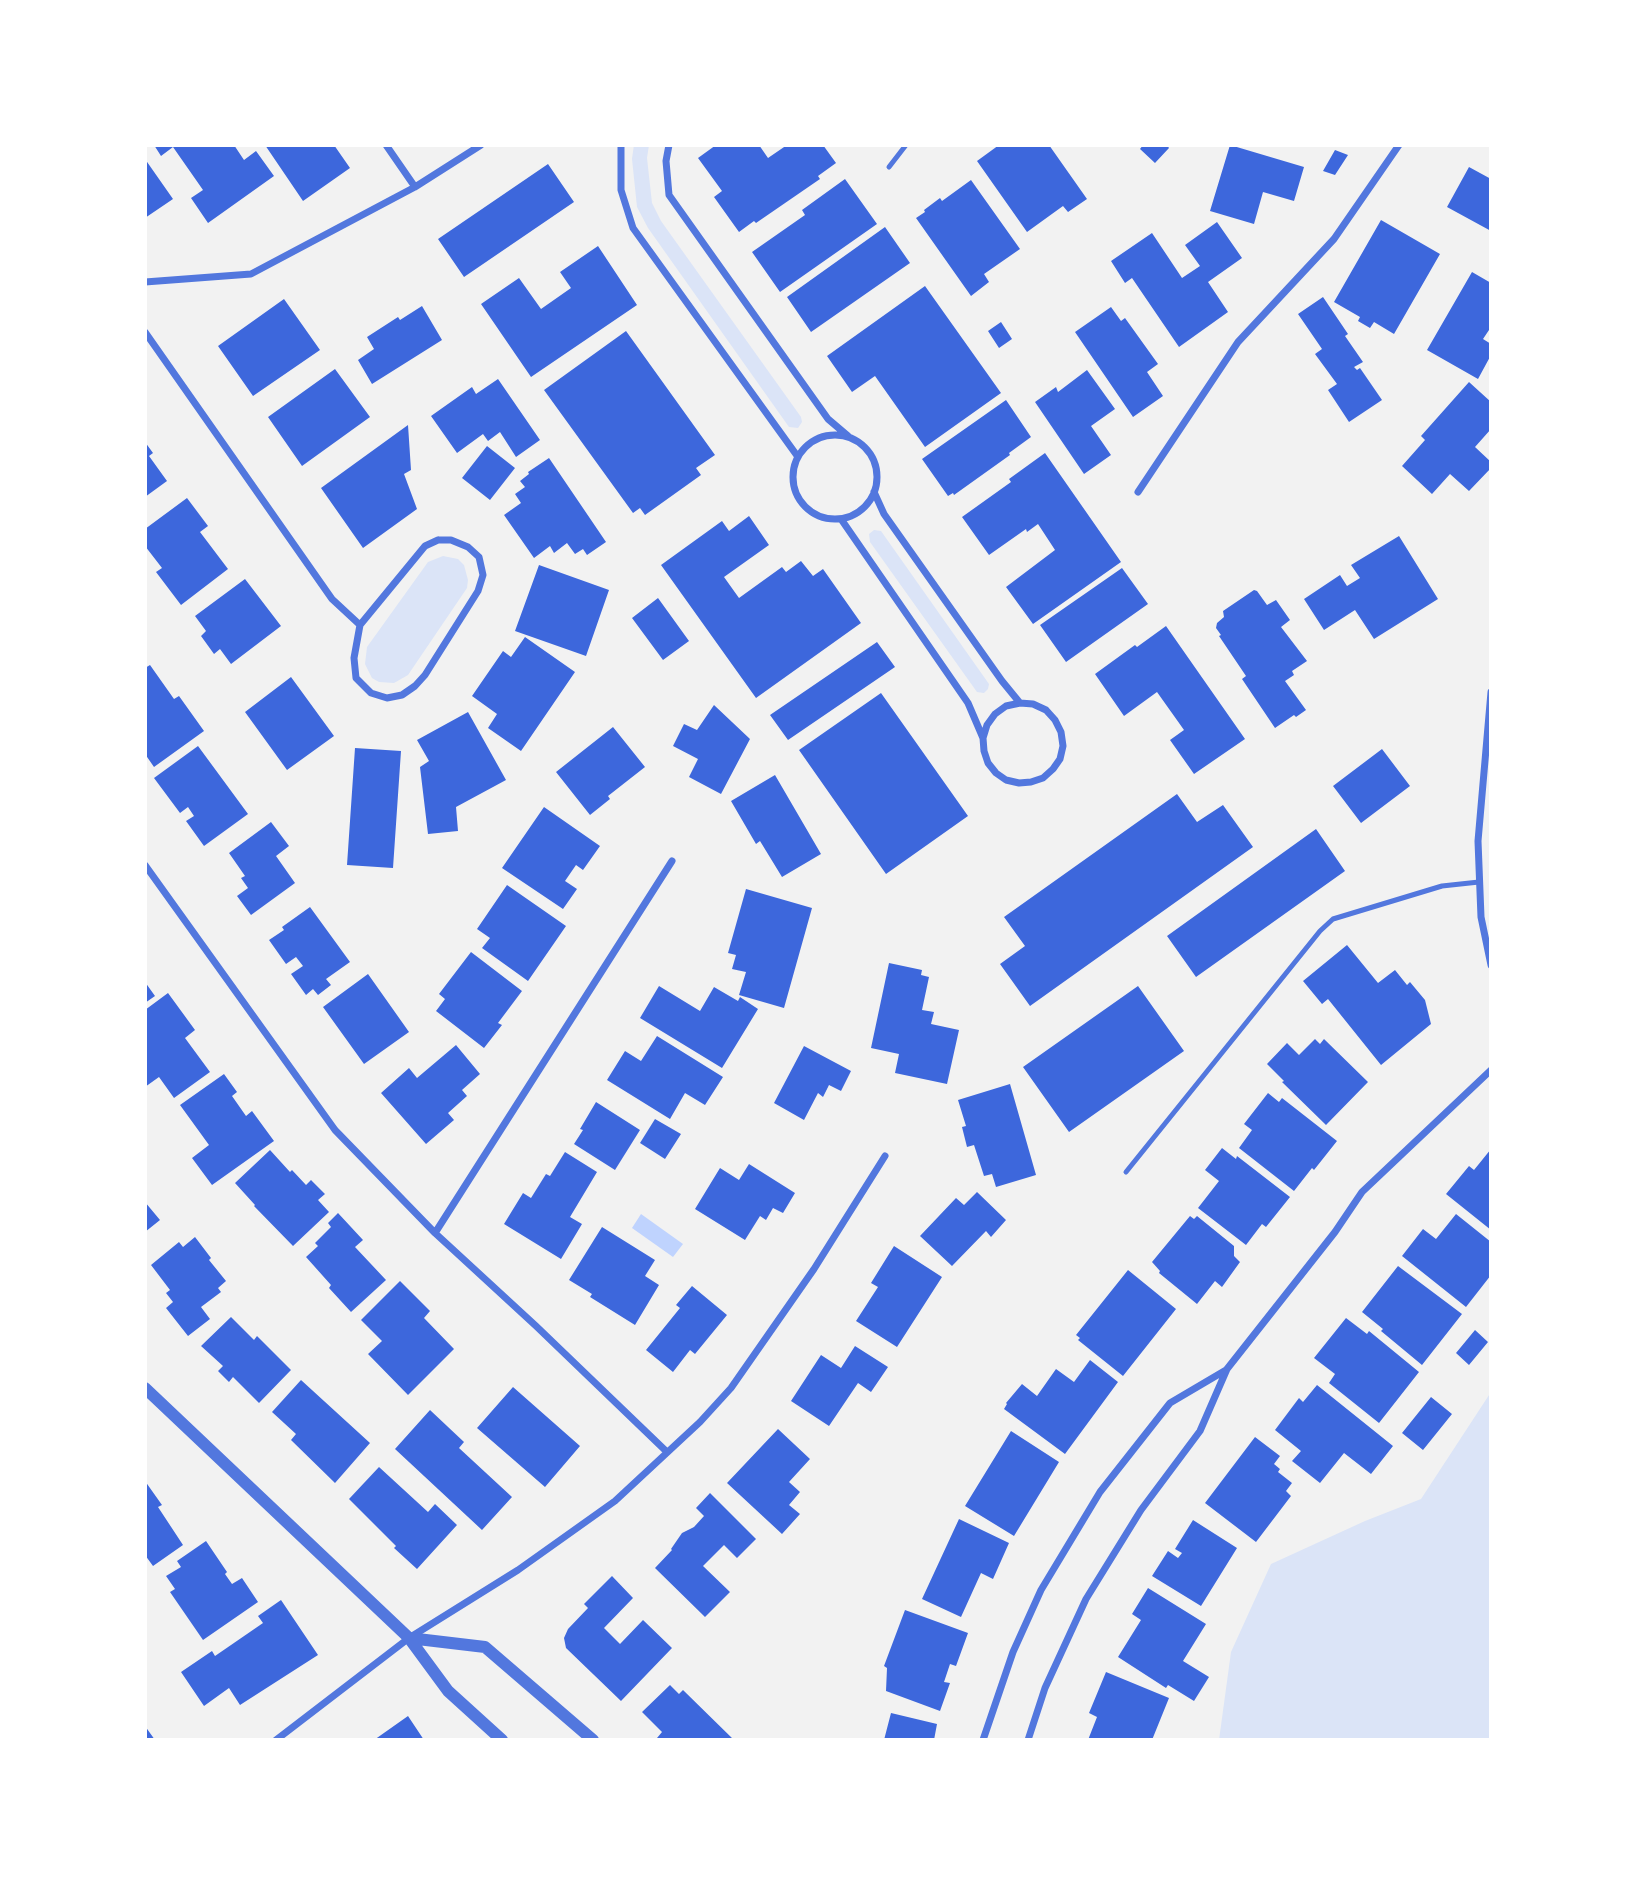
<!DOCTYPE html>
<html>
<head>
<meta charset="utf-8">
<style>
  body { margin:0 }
  #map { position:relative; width:1636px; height:1885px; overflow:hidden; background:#f2f2f2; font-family:"Alegreya Sans",sans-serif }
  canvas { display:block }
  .frame { position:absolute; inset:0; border:147px solid #fff; pointer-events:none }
</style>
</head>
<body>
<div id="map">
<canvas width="1636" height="1885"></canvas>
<div class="frame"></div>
</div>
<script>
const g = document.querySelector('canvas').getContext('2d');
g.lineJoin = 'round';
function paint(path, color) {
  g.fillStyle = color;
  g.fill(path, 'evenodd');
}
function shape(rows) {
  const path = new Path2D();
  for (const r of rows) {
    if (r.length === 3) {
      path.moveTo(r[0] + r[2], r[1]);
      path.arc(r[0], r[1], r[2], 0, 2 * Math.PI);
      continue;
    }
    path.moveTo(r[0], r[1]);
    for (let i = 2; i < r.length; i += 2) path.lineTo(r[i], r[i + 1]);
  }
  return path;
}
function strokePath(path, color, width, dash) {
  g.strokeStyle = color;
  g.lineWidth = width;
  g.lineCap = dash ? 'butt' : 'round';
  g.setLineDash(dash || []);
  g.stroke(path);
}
paint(shape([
  [634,145,649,145,647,158,652,203,661,221,801,417,802,422,798,428,789,427,648,228,637,207,632,159],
  [874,530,881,531,989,684,988,689,984,693,977,692,870,542,869,534],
  [443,556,458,559,464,565,468,580,467,588,408,675,394,683,379,682,372,678,365,664,367,647,428,562],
  [1491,1392,1491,1740,1219,1740,1231,1652,1271,1564,1365,1521,1421,1499]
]), '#dbe4f7');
paint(shape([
  [641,1214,683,1244,673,1257,632,1228]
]), '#bfd3fe');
paint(shape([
  [154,145,234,145,244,160,256,151,274,176,208,223,191,198,203,190,173,147,161,156],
  [265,145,334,145,350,168,303,201],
  [716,145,759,145,768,158,787,145,823,145,836,163,818,176,820,179,756,223,754,221,739,232,714,197,722,191,698,158],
  [999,145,1049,145,1087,199,1068,212,1063,206,1027,232,977,161],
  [1143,145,1167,145,1169,148,1155,163,1140,149],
  [1230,145,1304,167,1294,201,1263,192,1254,224,1210,211],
  [1335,150,1348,155,1335,175,1323,171],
  [145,159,173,199,145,218],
  [548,164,574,202,464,277,438,239],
  [1469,167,1491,179,1491,231,1447,207],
  [845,179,877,224,780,292,752,252,805,215,802,210],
  [971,180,1020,249,984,274,989,282,971,296,916,218,925,212,924,210,940,198,942,201],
  [1381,220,1440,254,1394,334,1374,322,1370,328,1358,321,1360,317,1334,302],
  [1217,222,1242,258,1208,282,1228,312,1179,347,1132,278,1125,283,1111,261,1152,233,1182,278,1200,266,1185,245],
  [885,227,910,263,811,332,787,297],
  [598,246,637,305,531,377,481,304,519,278,541,309,571,288,560,272],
  [1472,272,1491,283,1491,327,1483,339,1491,344,1491,355,1478,379,1427,350],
  [925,286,1001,393,925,447,875,376,852,392,827,356],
  [1323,297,1348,334,1345,336,1363,362,1354,367,1357,370,1360,368,1382,400,1349,422,1328,390,1337,384,1315,354,1322,349,1298,314],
  [284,299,320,350,253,396,218,346],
  [422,306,442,340,372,384,358,360,374,349,367,337,398,317,400,320],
  [1111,307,1121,321,1125,318,1158,364,1147,372,1163,396,1133,417,1075,332],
  [1001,322,1012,339,999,348,988,331],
  [626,331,715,455,696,468,701,475,645,515,640,508,633,513,544,390],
  [335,369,370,417,302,466,268,417],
  [1087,370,1115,409,1091,426,1111,455,1084,474,1035,402,1056,387,1058,392],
  [498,379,540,440,516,457,500,432,488,441,483,434,457,453,431,416,472,387,476,394],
  [1469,382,1491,402,1491,429,1475,447,1491,462,1491,468,1469,491,1450,474,1432,494,1402,466,1425,440,1421,436],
  [1006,400,1031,437,1009,453,1010,455,954,495,953,493,948,496,922,459],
  [408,425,411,470,404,474,417,509,363,548,321,488],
  [145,442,153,453,149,456,167,481,145,497],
  [487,446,515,468,490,500,462,478],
  [1045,453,1121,562,1033,624,1006,587,1055,550,1038,524,1027,532,1026,529,989,555,962,517,1011,482,1009,479],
  [549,458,606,542,587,555,583,549,575,554,567,543,554,553,550,546,534,558,504,515,521,503,515,494,525,487,520,481,529,474,528,472],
  [187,498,208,526,200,532,228,569,181,605,156,572,162,568,145,546,145,529],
  [749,516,769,545,724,577,739,598,782,567,786,572,801,561,813,576,823,569,861,623,756,698,661,565,722,521,729,531],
  [1399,536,1438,599,1374,639,1355,610,1324,630,1304,599,1340,575,1347,586,1360,578,1351,565],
  [539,565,609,590,586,656,515,631],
  [1122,568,1148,604,1066,662,1040,625],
  [245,579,281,626,231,664,220,649,214,654,201,636,206,631,195,616],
  [1254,590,1257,591,1267,605,1276,600,1290,620,1281,627,1307,661,1292,671,1294,675,1285,681,1306,710,1296,717,1294,715,1275,728,1242,679,1246,676,1219,636,1221,635,1216,628,1217,623,1224,617,1223,611],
  [658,598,689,641,663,660,632,618],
  [1166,626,1245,739,1194,774,1170,740,1184,730,1157,692,1124,716,1095,674,1135,645,1137,647],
  [525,637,575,672,521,751,488,728,497,714,472,696,503,651,511,657],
  [877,642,895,667,788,740,770,715],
  [150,665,174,699,179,696,204,731,154,767,145,754,145,668],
  [291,677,334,736,287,770,245,712],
  [881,693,968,816,886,874,799,750],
  [714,705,750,739,721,794,689,777,698,759,673,746,684,724,697,730],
  [468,712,506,780,456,807,458,831,428,834,420,767,429,761,417,740],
  [613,727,645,767,608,796,610,799,590,815,556,772],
  [198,746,248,814,204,846,186,821,194,816,188,807,180,813,154,778],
  [355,748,401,751,393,868,347,865],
  [1382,749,1410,786,1361,823,1333,786],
  [775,775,821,854,782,877,760,841,756,844,731,801],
  [1177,794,1197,822,1223,805,1253,847,1030,1006,1000,964,1025,946,1004,917],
  [544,807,600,846,583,870,576,865,565,881,577,889,563,909,502,868],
  [271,822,289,846,276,856,295,883,251,915,237,896,248,888,241,878,245,876,229,853],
  [1316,829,1345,871,1196,977,1167,936],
  [507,885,566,926,528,981,482,948,490,938,477,929],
  [746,889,812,908,784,1008,739,995,746,972,732,969,736,955,728,953],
  [310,907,350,962,326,979,331,985,318,995,313,989,306,995,291,974,303,966,296,957,286,964,269,940,284,930,282,927],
  [1347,945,1378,983,1395,970,1407,985,1410,982,1425,1000,1431,1024,1381,1065,1328,999,1322,1004,1303,981],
  [471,952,522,991,498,1023,502,1025,484,1048,436,1011,445,999,439,994],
  [889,963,922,970,921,975,929,977,922,1010,934,1012,931,1024,959,1030,947,1084,895,1073,899,1054,871,1048],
  [368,974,409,1032,364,1064,323,1007],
  [145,982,155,996,145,1003],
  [659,986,700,1011,714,987,738,1001,740,997,758,1009,722,1068,640,1018],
  [1138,986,1184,1051,1069,1132,1023,1067],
  [168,993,195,1030,185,1038,210,1072,174,1098,159,1077,145,1087,145,1010],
  [657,1036,723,1077,705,1105,685,1093,670,1119,607,1080,625,1051,641,1061],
  [1315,1039,1320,1044,1324,1039,1368,1082,1326,1125,1282,1082,1284,1081,1267,1064,1287,1043,1299,1055],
  [456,1045,480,1074,462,1090,467,1096,448,1113,454,1120,426,1144,381,1093,409,1068,417,1078],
  [804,1046,851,1071,841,1091,829,1085,823,1097,818,1093,804,1120,774,1103],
  [224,1074,237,1092,232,1096,246,1116,252,1111,274,1141,212,1185,192,1158,209,1145,180,1105],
  [1010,1084,1036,1175,996,1187,992,1174,984,1176,974,1145,967,1147,962,1127,966,1126,958,1100],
  [1268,1093,1279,1102,1282,1098,1337,1141,1314,1170,1312,1168,1294,1191,1239,1148,1252,1130,1244,1124],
  [596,1102,640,1130,615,1170,574,1144,583,1130,580,1129],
  [655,1119,681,1134,665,1159,640,1143],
  [1222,1148,1236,1159,1237,1156,1290,1197,1266,1227,1262,1224,1246,1245,1198,1208,1219,1181,1205,1170],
  [1491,1149,1491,1230,1446,1194,1469,1166,1474,1170],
  [270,1150,290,1172,292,1170,306,1185,311,1180,325,1194,318,1200,329,1212,293,1246,254,1206,255,1205,235,1183],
  [565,1152,597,1172,570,1217,582,1224,561,1259,504,1224,523,1193,531,1198,546,1174,550,1176],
  [749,1164,795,1193,783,1213,773,1208,766,1220,760,1216,745,1240,695,1209,720,1168,739,1180],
  [977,1192,1006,1220,991,1237,986,1231,952,1266,920,1236,956,1198,964,1205],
  [145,1202,160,1220,145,1232],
  [338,1213,363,1240,355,1247,386,1280,351,1312,329,1288,331,1285,306,1257,318,1246,315,1243,331,1227,328,1223],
  [1456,1214,1491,1242,1491,1275,1466,1307,1402,1256,1423,1229,1436,1239],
  [1190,1216,1194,1219,1197,1216,1234,1246,1234,1256,1240,1262,1222,1287,1215,1281,1197,1304,1159,1273,1160,1271,1152,1262],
  [602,1227,655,1260,645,1276,659,1285,635,1325,590,1297,592,1294,569,1280],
  [195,1237,211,1258,209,1260,226,1281,218,1288,221,1292,201,1307,210,1319,188,1336,166,1308,173,1302,166,1293,170,1290,151,1265,179,1242,183,1247],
  [894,1246,942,1277,897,1347,856,1321,878,1287,871,1283],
  [1398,1266,1462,1314,1422,1365,1381,1331,1383,1329,1362,1312],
  [1128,1270,1176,1309,1123,1376,1078,1340,1080,1338,1076,1335],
  [400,1281,430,1311,424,1318,454,1349,408,1395,368,1354,382,1341,361,1320],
  [692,1286,727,1315,695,1354,690,1350,673,1372,646,1350,680,1308,676,1305],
  [231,1317,254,1340,257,1336,291,1370,259,1403,233,1377,229,1382,218,1371,223,1366,201,1346],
  [1346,1318,1367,1334,1369,1331,1419,1372,1379,1423,1329,1383,1335,1374,1314,1358],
  [1475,1330,1488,1342,1469,1365,1456,1353],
  [855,1346,888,1367,871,1392,858,1383,829,1426,791,1401,821,1355,841,1368],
  [1090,1360,1118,1382,1065,1454,1004,1409,1007,1404,1006,1403,1022,1384,1037,1396,1056,1369,1074,1382],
  [301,1380,370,1443,335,1483,291,1440,296,1434,272,1412],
  [1317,1385,1393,1446,1371,1474,1344,1453,1320,1483,1292,1461,1301,1451,1275,1430,1299,1398,1303,1402],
  [513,1387,580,1446,545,1487,477,1428],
  [1431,1397,1452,1414,1423,1450,1402,1433],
  [430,1410,464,1442,459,1448,512,1497,482,1530,395,1449],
  [778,1429,810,1459,789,1482,800,1492,789,1505,800,1514,782,1534,727,1483],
  [1011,1431,1059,1462,1014,1536,965,1506],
  [1255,1437,1280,1456,1274,1464,1280,1469,1278,1472,1292,1483,1286,1491,1291,1496,1256,1542,1205,1503],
  [379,1467,428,1512,435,1504,457,1525,417,1569,394,1548,396,1546,349,1499],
  [145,1481,162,1505,158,1507,183,1545,153,1566,145,1555],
  [710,1493,756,1539,737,1558,724,1545,703,1566,730,1592,705,1617,655,1568,672,1550,671,1549,682,1533,694,1527,704,1516,696,1508],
  [959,1519,1009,1543,993,1579,981,1573,961,1617,922,1599],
  [1193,1520,1237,1548,1201,1606,1152,1576,1168,1551,1178,1558,1182,1553,1175,1549],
  [206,1541,227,1572,225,1574,232,1584,242,1578,258,1602,203,1640,170,1592,175,1589,166,1576,181,1567,177,1561],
  [612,1576,633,1598,604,1628,620,1644,643,1620,672,1648,621,1701,566,1648,564,1638,568,1629,588,1608,584,1604],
  [1148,1588,1206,1624,1183,1661,1209,1677,1194,1701,1168,1685,1166,1688,1118,1657,1141,1620,1132,1614],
  [281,1600,318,1655,240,1705,229,1688,204,1706,181,1672,212,1651,215,1656,263,1623,258,1616],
  [905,1610,968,1633,956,1666,950,1664,944,1682,950,1683,940,1711,886,1691,887,1668,884,1666],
  [1106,1672,1169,1698,1152,1740,1088,1740,1097,1717,1089,1713],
  [670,1685,679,1694,683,1690,734,1740,659,1740,657,1738,662,1732,642,1712],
  [891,1713,937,1724,934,1740,884,1740],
  [408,1716,424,1740,374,1740],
  [145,1726,155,1740,145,1740]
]), '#3d67dc');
strokePath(shape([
  [889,167,906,145],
  [1126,1172,1320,931,1333,919,1442,886,1479,882]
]), '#5277de', 5);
strokePath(shape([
  [386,145,415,187],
  [621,145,621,190,633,228,798,457],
  [669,145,666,161,669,195,828,419,848,436],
  [145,282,251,274,415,187,481,145],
  [145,332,332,599,360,625],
  [835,477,42],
  [874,492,884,514,1002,681,1020,703,1033,704,1046,710,1055,720,1061,732,1063,746,1060,759,1053,769,1043,778,1031,782,1019,783,1006,780,996,773,988,763,984,751,983,738,987,725,995,714,1006,706,1020,703],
  [1138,492,1238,342,1334,239,1399,145],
  [841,519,968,703,983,738],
  [438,540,451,540,468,547,479,557,483,575,478,591,425,675,415,686,402,695,387,698,371,693,356,678,354,658,360,625,425,546,438,540],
  [1491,692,1478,841,1481,917,1491,965],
  [145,865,335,1130,435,1233,536,1326,667,1452],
  [435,1233,672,861],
  [276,1740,409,1638,518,1570,615,1501,700,1422,731,1388,814,1269,885,1156],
  [983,1740,1013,1652,1041,1590,1100,1492,1170,1403,1226,1370],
  [1028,1740,1045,1688,1086,1599,1141,1510,1200,1431,1227,1369,1335,1232,1362,1192,1491,1070]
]), '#5277de', 7);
strokePath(shape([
  [145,1388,409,1638,448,1691,502,1740],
  [409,1638,485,1647,593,1740]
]), '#5277de', 12);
</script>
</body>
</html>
